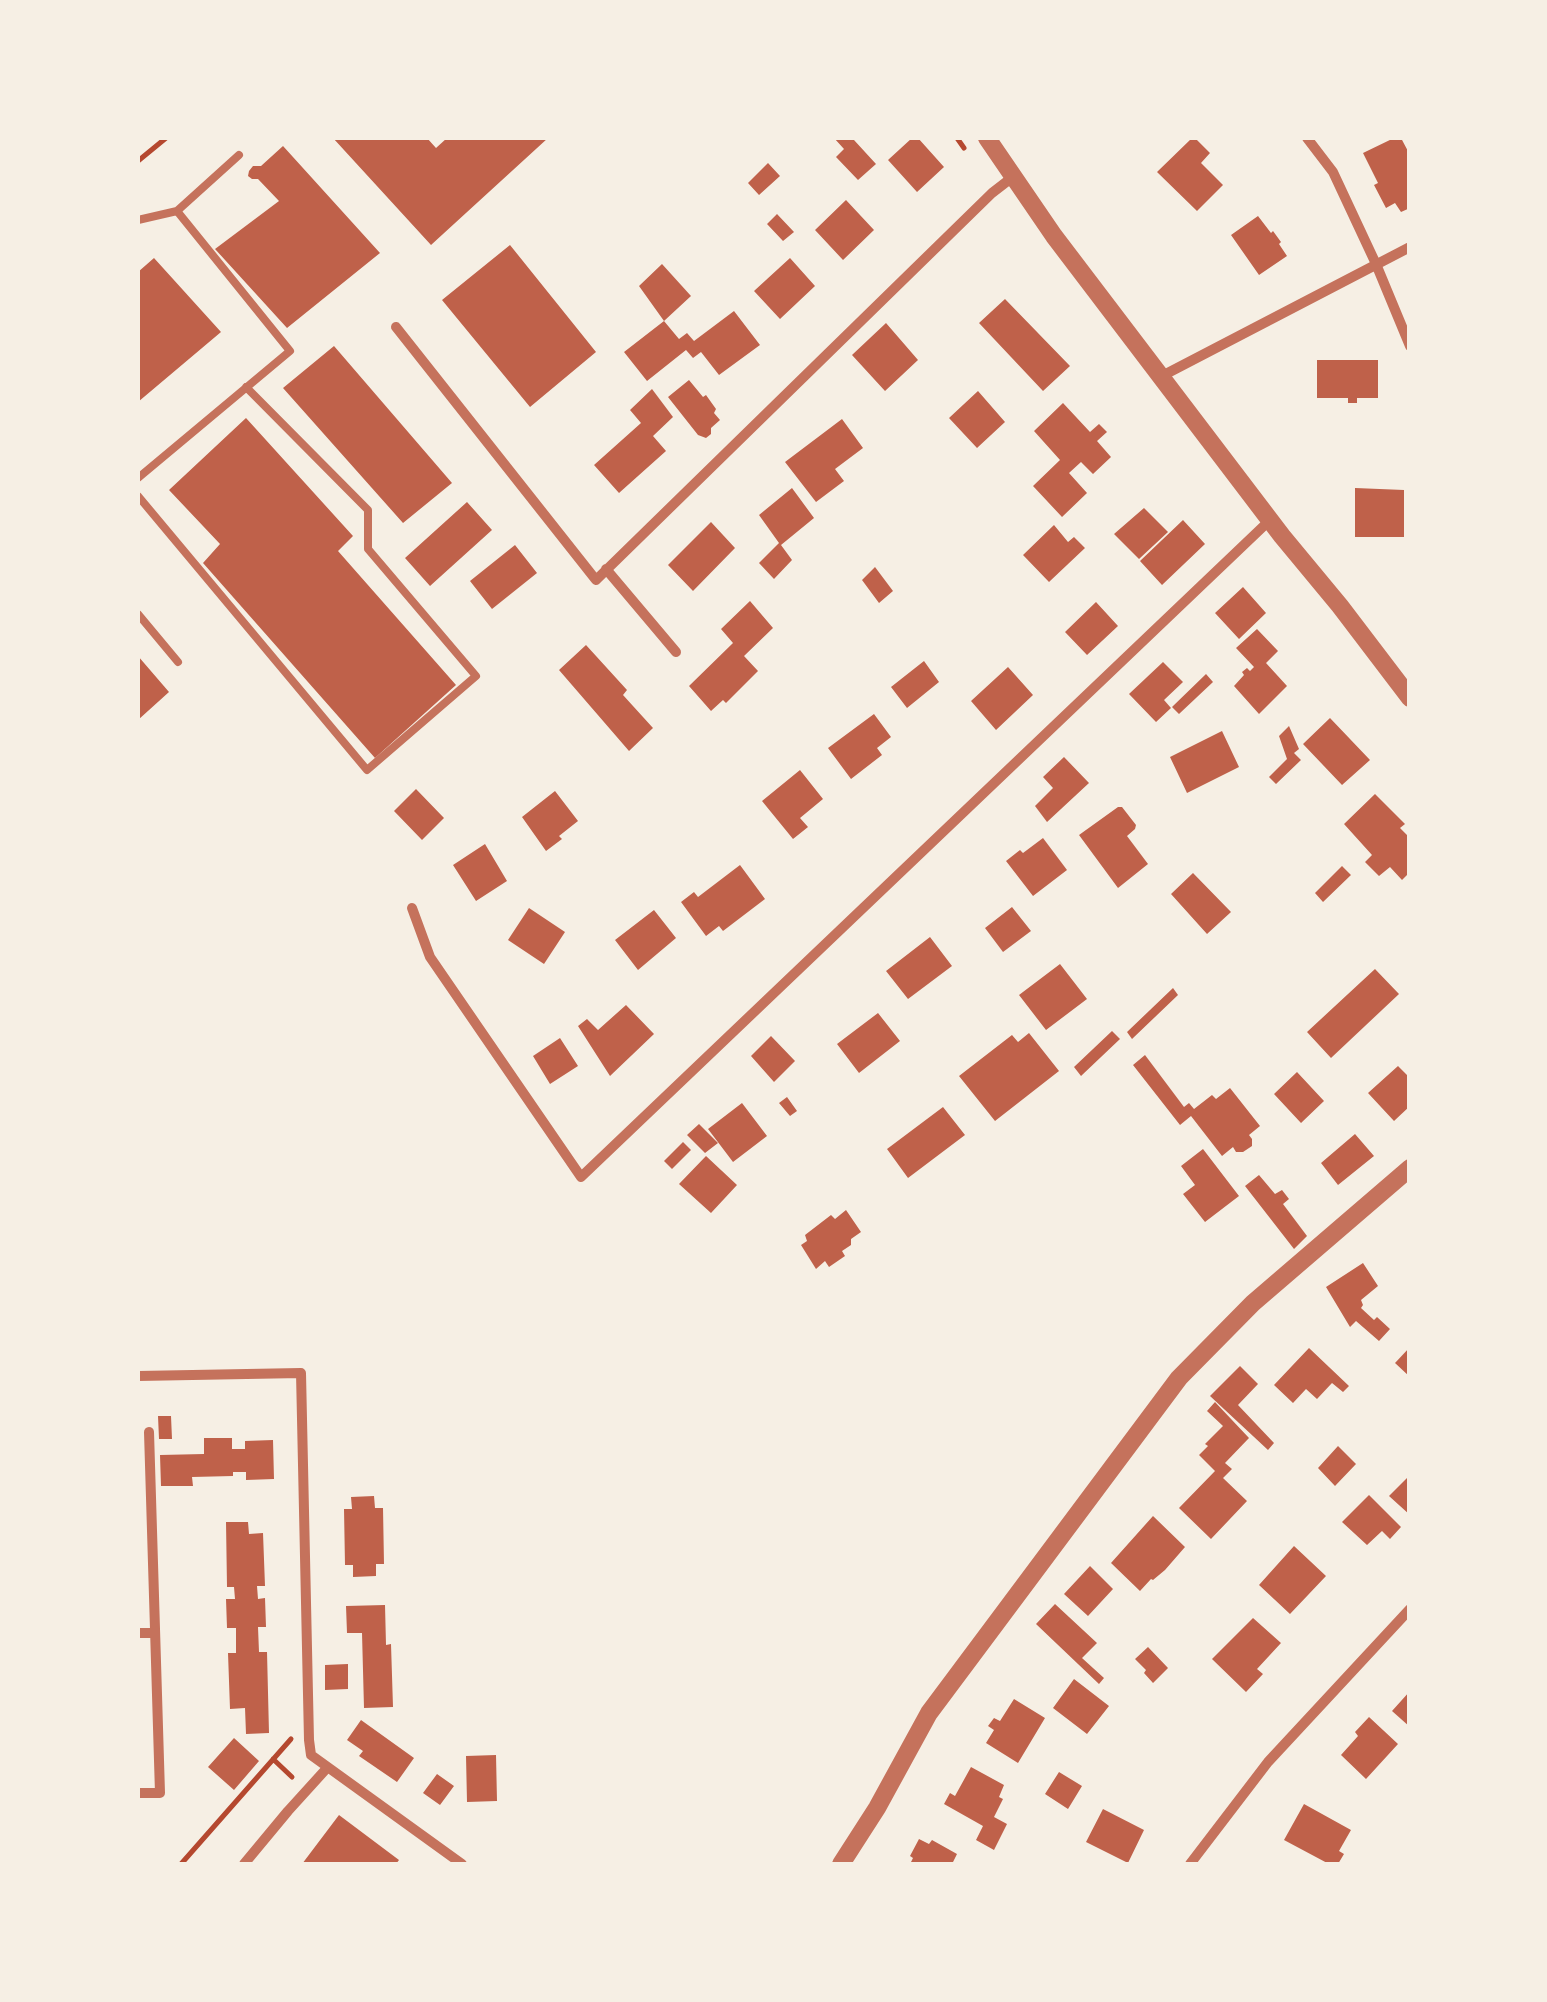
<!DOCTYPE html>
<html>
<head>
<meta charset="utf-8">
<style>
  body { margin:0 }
  #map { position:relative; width:1547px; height:2002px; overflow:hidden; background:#f6efe4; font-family:Mulish,sans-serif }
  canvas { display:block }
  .frame { position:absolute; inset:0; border:140px solid #f6efe4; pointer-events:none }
</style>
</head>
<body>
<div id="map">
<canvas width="1547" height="2002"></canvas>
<div class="frame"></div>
</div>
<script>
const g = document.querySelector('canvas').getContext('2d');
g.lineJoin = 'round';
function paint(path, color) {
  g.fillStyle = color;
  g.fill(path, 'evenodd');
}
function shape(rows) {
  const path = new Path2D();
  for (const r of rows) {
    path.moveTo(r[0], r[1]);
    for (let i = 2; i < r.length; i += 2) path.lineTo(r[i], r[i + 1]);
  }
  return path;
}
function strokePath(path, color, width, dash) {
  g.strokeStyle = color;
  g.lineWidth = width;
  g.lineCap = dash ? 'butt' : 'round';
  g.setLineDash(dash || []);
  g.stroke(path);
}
paint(shape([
  [333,138,427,138,436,148,447,138,548,138,431,245],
  [834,138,857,138,854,140,876,164,858,180,836,157,844,149],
  [912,138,918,138,944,167,917,192,888,160],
  [1192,138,1195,138,1210,153,1201,163,1223,185,1197,211,1157,172],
  [1394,138,1401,138,1410,155,1410,208,1401,212,1395,203,1386,208,1374,185,1378,183,1363,153],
  [283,146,380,253,287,328,215,249,279,201,258,179,252,179,248,176,249,171,253,166,261,166],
  [768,163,780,176,759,195,748,183],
  [846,200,874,230,843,260,815,230],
  [777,214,794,232,783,241,767,224],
  [1258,216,1271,233,1273,231,1281,242,1279,244,1287,256,1259,275,1231,235],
  [510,245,596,352,530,407,442,300],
  [154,258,221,332,138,402,138,272],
  [790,258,815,286,780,319,754,291],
  [662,264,691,296,664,321,679,339,687,333,694,341,734,311,760,345,719,375,701,352,693,358,686,350,647,381,624,352,664,321,639,286],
  [1005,299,1070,366,1043,391,979,323],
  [886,323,918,360,885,391,852,355],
  [334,346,452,483,403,523,283,388],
  [1317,360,1378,360,1378,398,1357,398,1357,403,1348,403,1348,398,1317,398],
  [689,380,703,397,706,395,716,409,714,413,720,420,711,428,711,434,706,438,698,435,668,397],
  [652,389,673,417,653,436,666,451,619,493,594,465,641,423,630,410],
  [978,391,1005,422,977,448,949,418],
  [1063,403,1090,432,1099,424,1107,432,1097,441,1111,457,1093,474,1081,462,1069,473,1087,493,1062,517,1033,486,1060,460,1034,431],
  [246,418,353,536,338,551,456,685,375,758,203,563,220,544,169,490],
  [842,419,863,448,835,469,844,481,816,502,785,462],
  [792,488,814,518,781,545,792,560,774,579,759,563,779,543,759,515],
  [1355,488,1404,490,1404,537,1355,537],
  [467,502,492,530,430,586,405,558],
  [1144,508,1168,532,1139,559,1114,534],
  [1183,520,1205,544,1162,585,1140,561],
  [711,522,735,548,693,591,668,565],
  [1054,525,1068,542,1074,537,1085,548,1049,582,1023,555],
  [515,545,537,573,492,609,470,581],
  [875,567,893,591,879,603,862,580],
  [1243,587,1266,613,1239,639,1215,613],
  [750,601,773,628,744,656,758,671,726,703,723,700,711,711,689,686,733,643,721,629],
  [1096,602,1118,626,1087,655,1065,632],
  [1257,629,1278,651,1266,663,1287,686,1259,714,1234,686,1244,675,1242,672,1247,668,1250,671,1254,667,1236,648],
  [586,645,627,690,623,695,653,728,629,751,559,670],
  [138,656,169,692,138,720],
  [924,661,939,682,907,708,891,687],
  [1163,662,1183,682,1164,700,1171,708,1156,722,1129,694],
  [1008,667,1033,695,996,730,971,701],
  [1206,674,1213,682,1179,714,1172,707],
  [874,714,891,737,877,748,882,755,851,779,828,748],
  [1330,718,1370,760,1342,785,1303,744],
  [1289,726,1299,749,1294,753,1301,760,1276,784,1269,777,1287,759,1279,736],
  [1222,731,1239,767,1187,793,1170,757],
  [1064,757,1089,783,1047,822,1035,806,1053,788,1043,777],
  [800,770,823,799,800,818,808,827,793,839,762,801],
  [416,789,444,818,422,840,394,811],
  [555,791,578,821,559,836,562,839,546,851,522,817],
  [1375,794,1405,824,1400,828,1410,838,1410,872,1402,880,1390,867,1379,876,1365,862,1372,855,1344,824],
  [1118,807,1122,807,1136,825,1135,829,1127,836,1148,864,1118,888,1079,835],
  [1043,838,1067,870,1033,896,1006,861,1020,850,1023,853],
  [485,844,507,881,476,901,453,865],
  [740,865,765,899,723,931,719,926,706,936,681,902,694,892,698,897],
  [1342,866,1351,875,1323,902,1315,893],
  [1193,873,1231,912,1207,934,1171,894],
  [1012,907,1031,931,1003,952,985,928],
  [529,908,565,932,544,964,508,940],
  [654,910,676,938,638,970,615,940],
  [930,937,952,966,908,999,886,971],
  [1060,964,1087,999,1046,1030,1019,995],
  [1375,969,1399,994,1331,1058,1307,1032],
  [1173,988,1178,995,1132,1039,1127,1032],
  [626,1005,654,1034,610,1076,578,1026,587,1019,598,1030],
  [878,1013,900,1041,859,1073,837,1044],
  [1112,1031,1120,1039,1081,1076,1074,1067],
  [1029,1033,1059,1071,995,1121,959,1076,1012,1035,1018,1042],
  [771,1036,795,1061,774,1082,751,1056],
  [560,1038,578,1066,550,1084,533,1056],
  [1145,1055,1184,1107,1189,1103,1194,1109,1212,1095,1216,1099,1230,1088,1260,1126,1249,1135,1252,1139,1252,1146,1243,1152,1236,1152,1233,1147,1222,1156,1191,1116,1180,1125,1133,1065],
  [1398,1066,1407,1075,1410,1072,1410,1106,1394,1121,1368,1093],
  [1297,1072,1324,1101,1301,1123,1274,1094],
  [787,1097,797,1111,790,1116,779,1103],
  [742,1103,767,1136,733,1162,708,1129],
  [943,1107,965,1135,908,1178,887,1149],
  [699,1124,718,1143,705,1153,687,1135],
  [1355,1134,1374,1156,1338,1185,1321,1163],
  [683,1142,691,1150,672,1169,664,1161],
  [1203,1149,1239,1196,1205,1222,1183,1194,1195,1185,1181,1166],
  [706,1156,737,1185,711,1213,679,1184],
  [1259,1175,1275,1194,1282,1190,1289,1199,1283,1204,1307,1236,1294,1249,1245,1186],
  [846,1210,861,1232,851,1239,851,1245,842,1251,845,1256,829,1267,825,1261,816,1269,801,1245,807,1241,805,1235,831,1215,835,1219],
  [1363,1263,1378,1286,1361,1300,1363,1305,1361,1308,1374,1320,1377,1317,1390,1329,1379,1341,1356,1321,1350,1327,1326,1287],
  [1410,1347,1410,1377,1395,1363],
  [1309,1348,1349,1386,1343,1392,1332,1383,1317,1399,1306,1389,1293,1403,1274,1385],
  [1240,1366,1258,1384,1238,1405,1274,1443,1268,1450,1210,1396],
  [1215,1402,1249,1438,1225,1463,1232,1469,1223,1478,1247,1501,1211,1539,1179,1508,1215,1471,1199,1455,1208,1446,1205,1444,1223,1426,1207,1411],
  [158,1416,171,1416,172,1439,159,1439],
  [204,1438,232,1438,232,1449,245,1449,245,1441,273,1440,274,1479,246,1480,246,1472,233,1472,233,1476,192,1477,193,1486,161,1486,160,1455,204,1454],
  [1338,1446,1356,1464,1335,1486,1318,1468],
  [1410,1475,1410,1515,1389,1496],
  [1369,1495,1401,1527,1390,1539,1382,1531,1367,1545,1342,1522],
  [374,1496,375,1508,383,1508,384,1564,376,1564,376,1576,353,1577,353,1565,345,1565,344,1509,352,1509,351,1497],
  [1153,1516,1185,1547,1165,1570,1153,1580,1151,1579,1140,1591,1111,1563],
  [226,1522,248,1522,249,1534,263,1533,265,1586,257,1586,258,1599,265,1598,266,1627,258,1627,259,1652,267,1652,269,1733,246,1734,245,1708,230,1709,228,1653,236,1653,236,1628,227,1628,226,1599,235,1599,234,1587,227,1587],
  [1294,1546,1326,1576,1290,1614,1259,1585],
  [1090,1566,1113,1589,1088,1616,1064,1594],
  [1055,1604,1097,1643,1082,1658,1104,1678,1099,1684,1036,1624],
  [385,1605,386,1645,391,1644,393,1707,364,1708,362,1633,347,1633,346,1606],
  [1253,1618,1281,1643,1257,1669,1263,1674,1246,1692,1212,1659],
  [1148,1647,1168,1668,1153,1683,1144,1673,1146,1670,1135,1659],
  [348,1664,348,1689,325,1690,325,1665],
  [1074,1679,1109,1706,1087,1734,1053,1708],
  [1410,1691,1410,1727,1392,1711],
  [1014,1699,1045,1718,1018,1763,986,1743,994,1730,988,1726,994,1718,1000,1721],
  [1369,1717,1398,1744,1366,1779,1341,1755,1358,1736,1355,1732],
  [361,1720,414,1758,397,1782,359,1756,363,1751,347,1740],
  [234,1738,259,1761,234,1790,208,1767],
  [496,1755,497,1801,467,1802,466,1756],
  [971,1767,1004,1785,999,1797,1003,1799,994,1817,1007,1824,994,1850,976,1840,983,1826,944,1804,950,1793,955,1796],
  [1059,1772,1082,1786,1068,1809,1045,1794],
  [437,1774,454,1786,440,1805,423,1793],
  [1304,1804,1351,1830,1339,1851,1344,1854,1338,1864,1329,1864,1284,1840],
  [1103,1809,1144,1830,1128,1863,1086,1842],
  [339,1815,399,1860,396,1864,302,1864],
  [919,1839,929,1844,932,1840,957,1854,952,1864,910,1864,913,1858,910,1856]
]), '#bf614a');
strokePath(shape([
  [957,138,964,148],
  [138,161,166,138],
  [273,1759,292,1777],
  [181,1864,291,1739]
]), '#b5482f', 5);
strokePath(shape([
  [138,220,177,211,239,155],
  [138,478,290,351,177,211],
  [138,496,367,770,476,676,368,549,368,510,246,387],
  [138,614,178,662]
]), '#c5725c', 8);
strokePath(shape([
  [1307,138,1333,172,1376,264,1410,346],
  [396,327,596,580,992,193,1014,176],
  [1160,377,1410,247],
  [606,569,676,652],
  [412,908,430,957,581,1177,1270,520],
  [138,1376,301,1373,309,1740,311,1755,462,1864],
  [138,1633,154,1633],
  [138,1793,160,1793,149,1432],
  [244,1864,288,1811,327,1768],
  [1190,1864,1268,1762,1410,1609]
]), '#c5725c', 10);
strokePath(shape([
  [987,138,1054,236,1282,536,1340,606,1410,698],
  [841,1864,877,1808,929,1713,1179,1378,1253,1303,1410,1168]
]), '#c5725c', 18);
</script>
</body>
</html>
